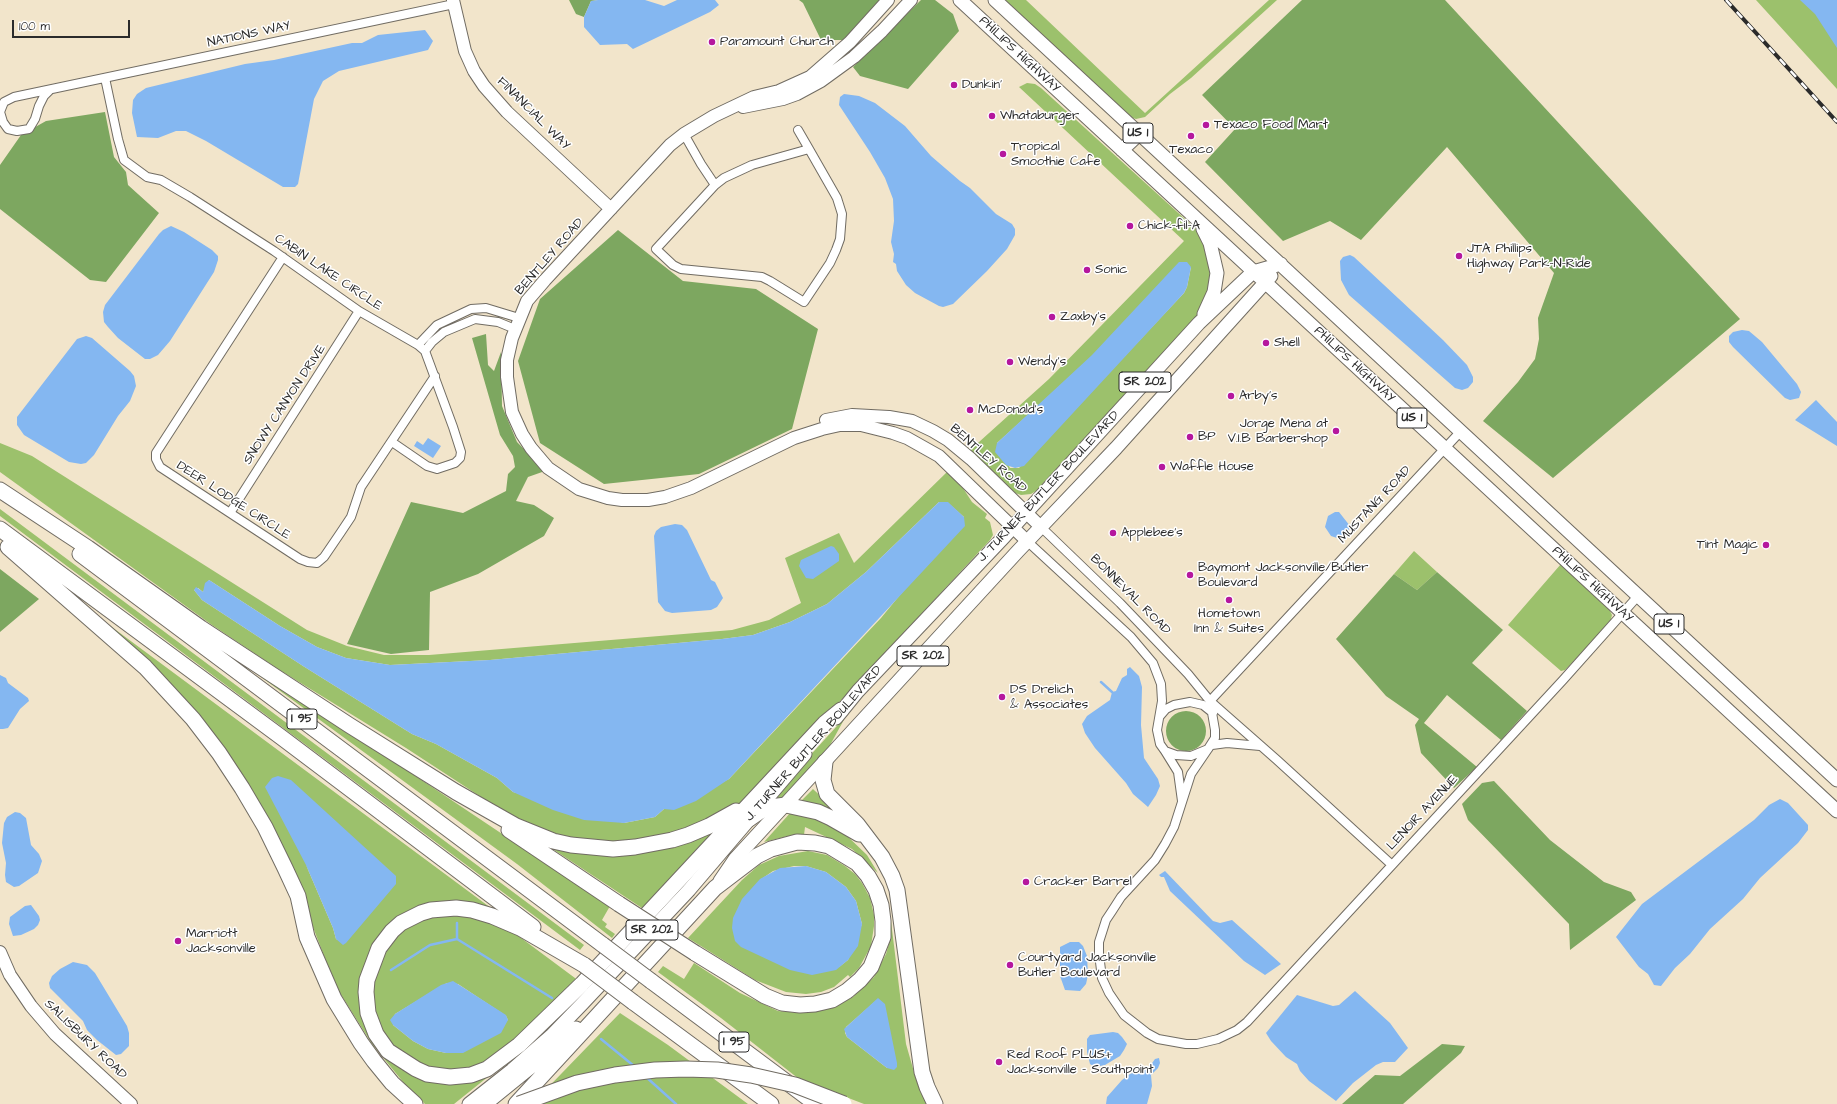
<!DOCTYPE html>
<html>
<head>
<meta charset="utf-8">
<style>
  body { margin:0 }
  #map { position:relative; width:1837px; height:1104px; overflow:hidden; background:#f2e5cb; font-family:"Architects Daughter",sans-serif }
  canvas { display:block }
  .scale { position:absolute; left:12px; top:20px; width:118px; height:18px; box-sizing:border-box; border:2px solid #2b2b2b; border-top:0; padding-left:5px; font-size:12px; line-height:14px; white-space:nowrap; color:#2b2b2b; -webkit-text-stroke:3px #fff; paint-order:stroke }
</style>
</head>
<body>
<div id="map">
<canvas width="1837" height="1104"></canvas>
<div class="scale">100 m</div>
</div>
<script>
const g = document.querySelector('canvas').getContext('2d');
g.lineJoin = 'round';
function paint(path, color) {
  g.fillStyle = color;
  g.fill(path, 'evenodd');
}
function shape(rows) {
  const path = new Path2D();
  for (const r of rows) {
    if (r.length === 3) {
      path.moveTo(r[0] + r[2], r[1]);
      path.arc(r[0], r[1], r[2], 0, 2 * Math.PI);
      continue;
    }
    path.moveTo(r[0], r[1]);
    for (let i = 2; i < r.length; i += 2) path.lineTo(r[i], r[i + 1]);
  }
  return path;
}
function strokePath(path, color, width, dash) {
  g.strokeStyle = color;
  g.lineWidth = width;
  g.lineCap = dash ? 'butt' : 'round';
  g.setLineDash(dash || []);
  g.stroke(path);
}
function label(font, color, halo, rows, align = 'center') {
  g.font = font + ' "Architects Daughter",sans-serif';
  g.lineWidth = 3;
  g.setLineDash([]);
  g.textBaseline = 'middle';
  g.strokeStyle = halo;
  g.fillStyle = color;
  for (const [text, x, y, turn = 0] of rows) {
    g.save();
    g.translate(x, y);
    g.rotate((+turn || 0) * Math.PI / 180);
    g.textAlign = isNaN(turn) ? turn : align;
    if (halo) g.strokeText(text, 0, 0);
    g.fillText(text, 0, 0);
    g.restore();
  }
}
paint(shape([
  [1004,0,1026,0,1145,113,1269,0,1277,0,1191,78,1170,94,1145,117,1136,119,1130,117],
  [1756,0,1837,0,1837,89],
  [1027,83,1035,84,1041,88,1197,230,1204,240,1213,273,1202,310,1198,315,1036,491,1031,494,1021,495,1015,493,969,451,1049,379,1184,241,1019,87],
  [1191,267,1187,287,1184,293,1019,468,1010,468,997,443],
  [0,443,32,456,307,630,347,646,384,655,429,655,732,630,769,620,801,603,785,558,839,533,854,563,947,472,961,485,972,502,987,514,985,518,990,522,993,535,990,540,765,782,740,803,733,808,675,835,601,843,542,832,501,810,406,748,278,669,212,625,0,472],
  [939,502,948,503,964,517,881,618,729,779,664,809,655,817,624,823,513,792,497,778,436,744,412,734,303,666,202,600,194,590,198,588,203,592,209,580,280,626,317,647,346,658,390,665,490,660,722,639,753,635,790,622,827,604,866,572],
  [0,509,584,945,580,950,0,516],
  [1414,551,1437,572,1417,590,1394,574],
  [1561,564,1609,609,1612,615,1610,623,1565,670,1561,671,1508,625],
  [97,616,499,914,453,904,378,943,369,1029,431,1079,509,1060,454,1104,425,1104,408,1088,372,1044,340,993,326,961,306,909,246,788],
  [306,865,346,943,336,939,333,928],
  [246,666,384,755,610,906,602,920,607,924,605,927,615,934,612,938,517,864],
  [846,716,829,747,782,798,775,798,795,772],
  [813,789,814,790,840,814,801,801],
  [791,812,815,817,844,833,867,855,878,873,852,849,805,827,804,835,788,836,764,842],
  [734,815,645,910,533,836,608,852],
  [808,851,827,855,845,866,855,874,862,883,870,898,874,915,874,926,871,946,859,968,850,977,848,975,834,987,821,992,806,994,786,992,755,980,688,938,742,880,759,865,779,856],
  [794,866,806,866,826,872,846,887,856,901,862,924,848,960,839,967,760,880,773,871],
  [453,911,509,929,579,981,487,1065,435,1073,387,1043,370,1002,377,958,410,922],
  [447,983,458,984,506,1016,508,1020,446,1053,428,1049,413,1041,393,1025,395,1014],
  [891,921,906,1044,916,1079,924,1097,929,1104,864,1104,799,1079,721,1018,658,972,663,966,684,979,694,963,740,993,778,1011,801,1013,820,1011,837,1005,853,997,874,977,886,954,890,940],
  [878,999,887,1068,847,1037,845,1033,846,1027],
  [620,1013,668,1045,748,1104,532,1104]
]), '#9cc16c');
paint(shape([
  [569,0,598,0,591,1,584,17,576,14],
  [799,0,881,0,843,40,821,40,803,3],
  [921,0,935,0,953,14,959,31,908,89,860,76,853,67],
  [1302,0,1445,0,1740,319,1553,478,1483,421,1518,382,1535,359,1539,339,1538,318,1554,273,1447,147,1361,240,1330,221,1283,241,1205,162,1235,129,1202,95],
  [105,112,114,157,126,172,128,185,159,213,106,282,90,280,0,209,0,165,21,135,46,121],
  [618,230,683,281,756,289,818,329,792,429,699,474,604,484,540,443,518,361,540,299],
  [486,334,488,365,494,371,501,352,502,406,517,442,545,471,528,477,516,501,534,505,554,518,544,536,478,574,430,592,429,650,391,654,347,644,411,502,463,513,506,491,508,474,515,467,513,456,500,435,472,338],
  [0,569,39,599,0,632],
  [1437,572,1503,630,1472,663,1527,711,1501,740,1447,695,1424,723,1477,767,1454,788,1421,753,1415,725,1419,719,1386,696,1336,639,1394,574,1417,590],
  [1186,731,20],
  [1494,781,1550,840,1604,882,1631,892,1636,900,1570,950,1569,924,1468,820,1462,804,1482,783],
  [1442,1044,1465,1046,1461,1053,1403,1104,1342,1104,1375,1075,1400,1076]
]), '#7da760');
paint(shape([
  [598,0,645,0,664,6,677,0,715,0,719,5,710,12,633,49,627,44,600,45,584,27,584,17,591,1],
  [1800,0,1837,0,1837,48,1815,14],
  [425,30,433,41,428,50,339,71,323,81,314,99,298,184,295,187,283,187,206,141,186,131,176,131,158,138,137,137,132,113,133,100,137,94,146,88,245,64,274,60,352,43,362,43,378,35],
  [844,94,859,96,875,103,905,126,931,156,960,181,970,188,996,214,1012,224,1015,229,1015,235,1007,249,987,271,953,304,943,307,939,306,915,293,906,285,897,271,896,264,893,262,894,254,891,242,894,221,893,199,885,178,870,152,839,105,840,97],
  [171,226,184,232,212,250,218,256,218,260,214,272,170,341,158,355,150,359,145,359,118,338,108,327,104,322,103,312,105,305,159,234,163,230],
  [1350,255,1354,257,1443,340,1467,365,1473,377,1473,382,1468,388,1462,390,1455,388,1349,295,1341,280,1340,261,1343,257],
  [1179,262,1187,262,1191,267,1187,287,1184,293,1024,466,1015,468,1006,465,995,452,997,443,1092,355],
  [1742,330,1749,331,1762,342,1797,384,1801,392,1799,398,1790,400,1785,398,1733,347,1729,342,1729,336,1733,332],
  [86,336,92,338,130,371,134,376,136,386,130,401,118,416,94,455,86,463,81,464,69,462,24,435,17,425,17,417,77,339],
  [1816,400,1837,422,1837,446,1795,420],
  [428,438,441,446,433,458,414,446,417,441,423,445],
  [939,502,948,502,964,517,965,526,729,779,696,801,674,810,664,809,655,817,624,823,584,820,553,810,513,792,497,778,436,744,412,734,303,666,202,600,194,590,196,587,203,592,205,583,209,580,280,626,317,647,346,658,390,665,490,660,722,639,753,635,790,622,827,604,866,572],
  [1335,512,1339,512,1350,526,1349,530,1342,538,1337,538,1331,536,1325,527,1328,516],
  [675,524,682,525,687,530,711,580,715,582,723,598,717,607,711,610,672,613,665,611,658,602,654,536,656,531,661,527],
  [831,546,834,547,839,554,839,561,813,579,806,578,799,566,801,560],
  [1130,667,1139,676,1142,687,1141,725,1144,758,1158,779,1160,786,1156,795,1148,807,1133,794,1126,783,1095,748,1085,733,1082,724,1087,716,1110,700,1112,692,1116,691,1122,678,1127,675,1127,669],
  [0,675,6,678,8,683,28,698,29,701,20,709,8,728,3,729,0,729],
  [278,776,291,780,396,876,396,884,346,943,343,945,336,939,333,928,306,865,265,787,272,778],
  [1780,799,1788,803,1808,825,1808,830,1798,843,1760,878,1743,899,1710,929,1690,954,1675,968,1661,986,1654,985,1648,974,1639,967,1616,937,1642,904,1754,820,1769,805],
  [15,812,20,813,26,818,31,845,39,854,42,861,38,873,19,886,14,887,6,882,5,875,6,863,2,843,4,823,7,817],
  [806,866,826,872,846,887,856,901,862,924,858,946,848,960,836,970,812,975,790,970,741,947,735,941,732,928,733,918,742,899,760,879,780,868],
  [1165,871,1213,921,1220,923,1232,920,1281,964,1265,975,1244,961,1170,891,1164,877,1161,877,1159,875],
  [31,905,39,916,40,920,38,925,34,929,21,935,13,936,9,924,10,917,25,906],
  [1070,942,1079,942,1083,946,1087,956,1088,975,1086,984,1080,991,1065,990,1060,976,1060,947],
  [73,962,87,965,95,973,127,1026,129,1033,129,1046,121,1054,116,1055,97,1040,87,1030,83,1021,50,988,49,983,52,976,60,969],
  [453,981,506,1015,508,1020,501,1033,463,1053,446,1053,428,1049,413,1041,393,1025,390,1020,395,1014,441,985],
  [1355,991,1390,1023,1408,1048,1395,1062,1383,1062,1376,1065,1353,1083,1336,1101,1309,1081,1300,1071,1297,1064,1286,1057,1271,1041,1266,1033,1297,995,1333,1006,1339,1005],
  [878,998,885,1004,897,1063,897,1067,894,1070,887,1068,847,1037,844,1029],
  [1113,1032,1118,1033,1122,1037,1127,1044,1124,1050,1120,1056,1105,1065,1095,1067,1090,1064,1087,1052,1087,1039,1090,1035],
  [1159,1058,1160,1063,1158,1068,1151,1075,1152,1086,1147,1104,1106,1104,1107,1097,1122,1080,1130,1074,1150,1066,1155,1059]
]), '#84b7f1');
strokePath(shape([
  [1101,682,1112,692],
  [457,923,457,939],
  [391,970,430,945,457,939,552,998],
  [601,1039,634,1066],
  [645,1076,676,1104]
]), '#84b7f1', 2.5);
const street = shape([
  [105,78,118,139,124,160,147,177,161,180,190,197,274,251,359,311,418,345,425,351,453,427,461,452,460,458,455,463,437,469,427,466,392,442],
  [50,90,44,96,39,106,35,119,29,129,17,131,8,129,3,122,0,112,4,102,14,97,454,4],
  [798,130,809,149,837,198,842,214,840,239,836,250,830,263,804,302,770,281,762,277,681,269,673,265,656,249,715,185,724,178,752,165,809,149],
  [684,134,701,164,715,185],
  [283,257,156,453,156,459,160,467,300,559,308,562,317,563,324,557,341,532,351,517,361,487,435,376],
  [418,345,437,325,471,309,486,308,519,318],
  [425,351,432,342,444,332,475,319,498,322,515,329],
  [230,513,359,311],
  [1028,542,1131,637,1153,663,1161,684,1162,701,1157,730,1160,744,1165,751,1176,755,1191,756,1208,749,1215,738,1215,730,1210,701,1188,674,1120,603,1042,528],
  [1160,716,1166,709,1174,705,1190,702,1203,705,1213,713],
  [1212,745,1227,743,1260,746],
  [1208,749,1191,774,1174,827,1165,844,1155,860,1121,897,1112,911,1106,920,1099,942,1099,954,1102,978,1109,993,1124,1015,1147,1033,1158,1039,1186,1044,1197,1044,1218,1039,1237,1030,1247,1022,1563,680,1638,596],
  [1165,751,1178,772,1182,801],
  [1392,865,1277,760,1210,701,1461,431]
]);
const secondary = shape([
  [453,0,465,51,474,71,484,86,507,112,611,209],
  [888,0,850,42,810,77,779,91,754,97,714,116,684,134,670,145,545,280,527,301,512,338,507,360,507,377,512,412,522,434,531,448,548,468,579,489,608,498,622,500,648,500,665,497,691,488,794,438,822,429,840,425,861,425,893,433,907,438,939,456,1028,542],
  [743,107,783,99,797,94,821,81,854,57,882,31,911,0],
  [826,420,852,415,889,417,912,421,933,431,948,440,971,459,1042,528],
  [0,952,10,975,31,1006,55,1034,131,1104]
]);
const primary = shape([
  [960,0,1837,811],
  [995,0,1837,780],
  [1122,150,1139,134],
  [1203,229,1210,243,1217,273,1214,292,1204,314],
  [836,718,858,691,1003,538,1199,323,1253,272,1281,264],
  [720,881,735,859,1018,551,1116,448,1271,276],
  [469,1104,512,1070,551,1036,581,1005,689,890,805,754]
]);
const highway = shape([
  [0,490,88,548,201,628,349,725,456,792,516,826,553,841,571,845,613,849,635,847,672,840,688,835,709,826,736,811],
  [0,529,281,737,533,927],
  [8,547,145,667,193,719,219,753,242,788,265,827,285,868,298,896,307,937,334,999,361,1043,374,1061,392,1083,415,1104],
  [80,554,603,945],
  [825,762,823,780,827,794,857,824,882,857,892,876,897,890,922,1072,927,1087,935,1104],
  [749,819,759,812,770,807,786,805,818,812,831,818,859,834],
  [509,830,619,904],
  [584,965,520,928,492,916,472,910,456,908,431,910,421,913,401,923,392,931,379,948,367,980,366,992,368,1013,376,1034,388,1051,416,1069,427,1074,450,1077,471,1075,487,1069,519,1045,582,984,825,723,841,710],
  [651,981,816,1104],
  [633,1002,771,1104],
  [484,1104,542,1057,563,1037,576,1029],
  [516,1104,715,888,757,856,771,849,797,842,815,843,829,846,857,863,868,876,876,890,881,905,883,921,883,937,871,967,860,980,847,991,832,1000,815,1004,800,1005,782,1003,765,996,695,953]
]);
strokePath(street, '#716c63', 10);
strokePath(secondary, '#716c63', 14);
strokePath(primary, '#716c63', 15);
strokePath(highway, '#716c63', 17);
strokePath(street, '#fff', 8);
strokePath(secondary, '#fff', 12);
strokePath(primary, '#fff', 13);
strokePath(highway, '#fff', 15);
const rail = shape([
  [1726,0,1837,122]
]);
strokePath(rail, '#2b2b2b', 4);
strokePath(rail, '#fff', 2.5, [8]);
const highwayBridge = shape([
  [619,904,695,953],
  [603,945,651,981],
  [584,965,633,1002],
  [519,1104,577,1083,615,1075,655,1070,686,1069,717,1070,751,1075,795,1085,844,1104]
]);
strokePath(highwayBridge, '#716c63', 17, []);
strokePath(highwayBridge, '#fff', 15);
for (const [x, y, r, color] of [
  [712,42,4,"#b5179e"],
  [954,85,4,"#b5179e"],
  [992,116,4,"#b5179e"],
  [1206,125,4,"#b5179e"],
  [1191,136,4,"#b5179e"],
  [1003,154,4,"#b5179e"],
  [1130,226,4,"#b5179e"],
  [1459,256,4,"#b5179e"],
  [1087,270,4,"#b5179e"],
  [1052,317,4,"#b5179e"],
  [1266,343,4,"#b5179e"],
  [1010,362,4,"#b5179e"],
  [1231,396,4,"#b5179e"],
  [970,410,4,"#b5179e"],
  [1336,431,4,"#b5179e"],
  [1190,437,4,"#b5179e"],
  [1162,467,4,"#b5179e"],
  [1113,533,4,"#b5179e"],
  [1766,545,4,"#b5179e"],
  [1190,575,4,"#b5179e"],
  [1229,600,4,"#b5179e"],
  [1002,697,4,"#b5179e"],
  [1026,882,4,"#b5179e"],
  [178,941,4,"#b5179e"],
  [1010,965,4,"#b5179e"],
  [999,1062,4,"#b5179e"]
]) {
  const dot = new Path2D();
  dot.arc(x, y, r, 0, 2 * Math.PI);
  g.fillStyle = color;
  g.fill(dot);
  strokePath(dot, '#fff', 1.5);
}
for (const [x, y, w] of [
  [1138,133,30],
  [1145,382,52],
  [1412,418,30],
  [1669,624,30],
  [923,656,52],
  [302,719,30],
  [652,930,52],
  [734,1042,30]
]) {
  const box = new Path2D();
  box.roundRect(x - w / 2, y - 10, w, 20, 3);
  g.fillStyle = '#fff';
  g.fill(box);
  strokePath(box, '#2b2b2b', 1);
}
label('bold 12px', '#2b2b2b', null, [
  ["US 1",1138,133],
  ["SR 202",1145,382],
  ["US 1",1412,418],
  ["US 1",1669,624],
  ["SR 202",923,656],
  ["I 95",302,719],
  ["SR 202",652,930],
  ["I 95",734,1042]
]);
label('13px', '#2b2b2b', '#fff', [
  ["NATIONS WAY",249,35,-12],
  ["PHILIPS HIGHWAY",1019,55,43],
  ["FINANCIAL WAY",533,114,45],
  ["BENTLEY ROAD",550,257,-49],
  ["CABIN LAKE CIRCLE",328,273,34],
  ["PHILIPS HIGHWAY",1354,365,43],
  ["SNOWY CANYON DRIVE",285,405,-57],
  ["BENTLEY ROAD",988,459,41],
  ["J. TURNER BUTLER BOULEVARD",1049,487,-47],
  ["DEER LODGE CIRCLE",233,501,33],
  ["MUSTANG ROAD",1375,505,-47],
  ["PHILIPS HIGHWAY",1592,585,43],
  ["BONNEVAL ROAD",1130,595,45],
  ["J. TURNER BUTLER BOULEVARD",814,744,-49],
  ["LENOIR AVENUE",1423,813,-47],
  ["SALISBURY ROAD",85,1040,44]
]);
label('13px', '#2b2b2b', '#fff', [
  ["Paramount Church",720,42],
  ["Dunkin'",962,85],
  ["Whataburger",1000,116],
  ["Texaco Food Mart",1214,125],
  ["Tropical",1011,147],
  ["Smoothie Cafe",1011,162],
  ["Texaco",1191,150,"center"],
  ["Chick-fil-A",1138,226],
  ["JTA Phillips",1467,249],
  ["Highway Park-N-Ride",1467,264],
  ["Sonic",1095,270],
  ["Zaxby's",1060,317],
  ["Shell",1274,343],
  ["Wendy's",1018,362],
  ["Arby's",1239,396],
  ["McDonald's",978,410],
  ["Jorge Mena at",1328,424,"right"],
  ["V.I.B Barbershop",1328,439,"right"],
  ["BP",1198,437],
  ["Waffle House",1170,467],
  ["Applebee's",1121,533],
  ["Tint Magic",1758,545,"right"],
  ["Baymont Jacksonville/Butler",1198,568],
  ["Boulevard",1198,583],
  ["Hometown",1229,614,"center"],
  ["Inn & Suites",1229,629,"center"],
  ["DS Drelich",1010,690],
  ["& Associates",1010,705],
  ["Cracker Barrel",1034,882],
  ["Marriott",186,934],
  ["Jacksonville",186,949],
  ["Courtyard Jacksonville",1018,958],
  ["Butler Boulevard",1018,973],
  ["Red Roof PLUS+",1007,1055],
  ["Jacksonville - Southpoint",1007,1070]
], 'left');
</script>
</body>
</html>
